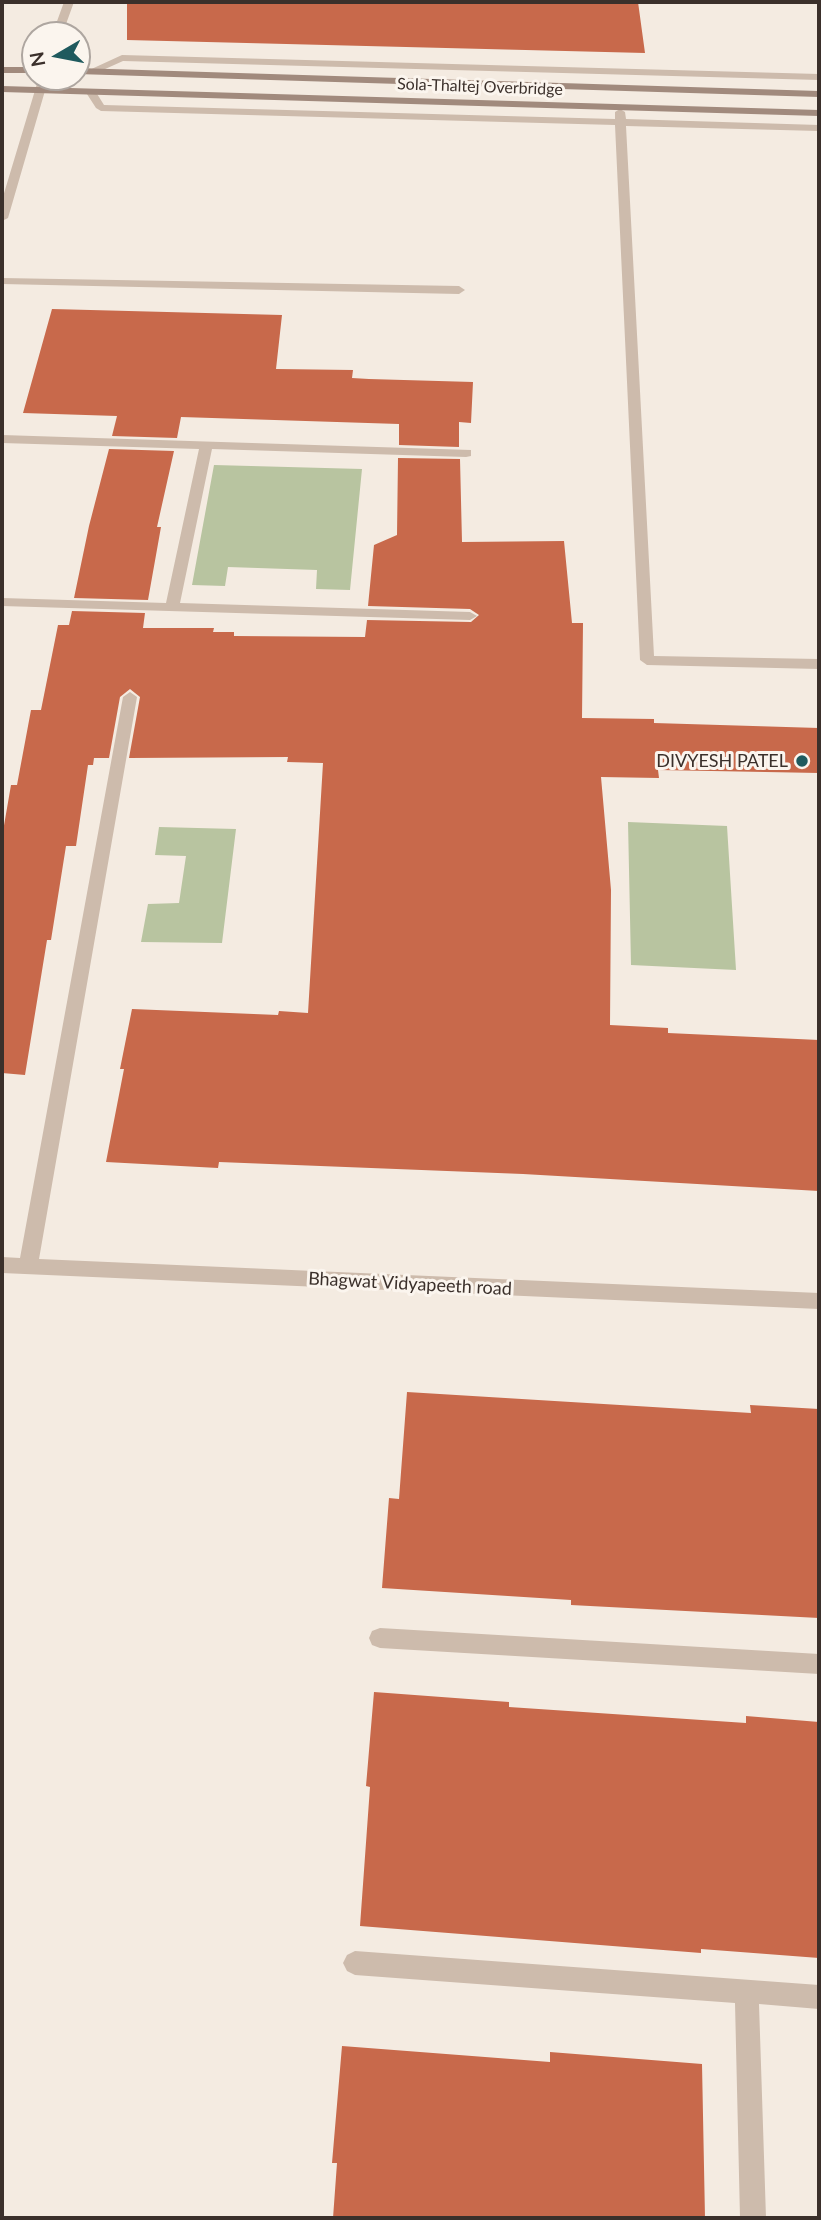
<!DOCTYPE html>
<html>
<head>
<meta charset="utf-8">
<style>
  body { margin:0 }
  #map { position:relative; width:821px; height:2220px; overflow:hidden; background:#f4ebe1; font-family:Lato,sans-serif }
  canvas { display:block }
  .frame { position:absolute; inset:0; border:4px solid #3b302b; pointer-events:none }
  .north { position:absolute; left:21px; top:21px; width:70px; height:70px; box-sizing:border-box; background:#fbf5ee; border:2px solid #aea6a0; border-radius:50%; rotate:260deg; font-size:19px; font-weight:700; line-height:28px; text-align:center; color:#3b302b }
  .north::after { content:''; display:block; margin:auto; width:24px; height:32px; background:#1f5a5e; clip-path:polygon(50% 0,100% 100%,50% 72%,0 100%) }
</style>
</head>
<body>
<div id="map">
<canvas width="821" height="2220"></canvas>
<div class="frame"></div>
<div class="north">N</div>
</div>
<script>
const g = document.querySelector('canvas').getContext('2d');
g.lineJoin = 'round';
function paint(path, color) {
  g.fillStyle = color;
  g.fill(path, 'evenodd');
}
function shape(rows) {
  const path = new Path2D();
  for (const r of rows) {
    path.moveTo(r[0], r[1]);
    for (let i = 2; i < r.length; i += 2) path.lineTo(r[i], r[i + 1]);
  }
  return path;
}
function strokePath(path, color, width, dash) {
  g.strokeStyle = color;
  g.lineWidth = width;
  g.lineCap = dash ? 'butt' : 'round';
  g.setLineDash(dash || []);
  g.stroke(path);
}
function label(font, color, halo, rows, align = 'center') {
  g.font = font + ' Lato,sans-serif';
  g.lineWidth = 6;
  g.setLineDash([]);
  g.textBaseline = 'middle';
  g.strokeStyle = halo;
  g.fillStyle = color;
  for (const [text, x, y, turn = 0] of rows) {
    g.save();
    g.translate(x, y);
    g.rotate((+turn || 0) * Math.PI / 180);
    g.textAlign = isNaN(turn) ? turn : align;
    if (halo) g.strokeText(text, 0, 0);
    g.fillText(text, 0, 0);
    g.restore();
  }
}
paint(shape([
  [214,465,362,469,350,590,316,589,317,570,228,567,225,586,192,585],
  [628,822,727,826,736,970,631,965],
  [159,827,236,829,222,943,141,942,148,904,179,903,186,856,155,855]
]), '#b8c4a0');
paint(shape([
  [127,2,638,2,645,53,127,40],
  [52,309,282,315,276,369,353,370,352,378,369,379,473,382,471,423,459,422,459,447,399,445,399,424,181,417,177,438,112,436,117,416,23,413],
  [109,449,174,451,157,527,161,527,148,600,74,598,89,526],
  [398,458,460,459,462,542,564,541,572,623,583,623,582,718,654,719,654,723,819,728,819,773,658,770,659,778,601,777,611,890,610,1025,668,1028,668,1033,819,1040,819,1191,523,1174,219,1162,218,1168,106,1162,124,1069,120,1069,132,1009,278,1015,279,1011,308,1013,323,763,287,762,288,757,129,758,140,697,130,689,120,697,109,758,94,758,93,765,88,765,76,846,66,846,51,940,47,940,25,1075,2,1073,2,837,11,785,17,785,31,710,41,710,58,625,69,625,72,611,145,613,143,628,214,628,213,632,234,632,234,636,365,637,367,620,471,622,479,615,470,609,368,606,374,545,397,535],
  [407,1392,751,1413,750,1405,819,1409,819,1618,571,1605,571,1600,382,1588,389,1498,399,1499],
  [374,1692,509,1702,509,1707,746,1723,746,1716,819,1722,819,1958,701,1949,701,1953,360,1926,370,1787,366,1786],
  [342,2046,550,2062,550,2052,702,2064,705,2218,333,2218,337,2163,332,2163]
]), '#c8694b');
paint(shape([
  [64,2,74,2,62,35,52,35,64,2],
  [122,55,819,74,819,80,123,61,94,74,85,72,122,55],
  [39,77,49,77,8,218,2,221,2,200,39,77],
  [86,89,94,89,104,105,615,119,615,112,620,109,625,112,626,119,819,125,819,131,626,126,654,656,819,659,819,669,647,665,640,660,615,125,101,111,96,108,85,91,86,89],
  [2,278,459,286,465,290,459,294,2,284,2,278],
  [2,435,471,450,471,456,466,457,212,449,180,603,470,612,477,616,470,620,2,606,2,598,166,603,199,449,2,443,2,435],
  [130,692,137,697,39,1259,819,1293,819,1309,2,1273,2,1257,20,1258,123,697,130,692],
  [380,1628,819,1654,819,1674,380,1648,372,1645,369,1638,372,1631,380,1628],
  [355,1951,819,1985,819,2009,759,2004,766,2218,740,2218,735,2003,355,1975,347,1971,343,1963,347,1955,355,1951]
]), '#cdbbac');
paint(shape([
  [2,67,35,67,35,73,2,73,2,67],
  [77,68,819,91,819,97,77,74,77,68],
  [2,86,819,110,819,116,2,92,2,86]
]), '#a18a7d');
for (const [x, y, r, color] of [
  [802,761,7,"#1f5a5e"]
]) {
  const dot = new Path2D();
  dot.arc(x, y, r, 0, 2 * Math.PI);
  g.fillStyle = color;
  g.fill(dot);
  strokePath(dot, '#fbf5ee', 2.5);
}
label('16px', '#3b302b', '#fbf5ee', [
  ["Sola-Thaltej Overbridge",480,87,2]
]);
label('18px', '#3b302b', '#fbf5ee', [
  ["DIVYESH PATEL",788,761]
], 'right');
label('18px', '#3b302b', '#fbf5ee', [
  ["Bhagwat Vidyapeeth road",410,1284,3]
]);
</script>
</body>
</html>
